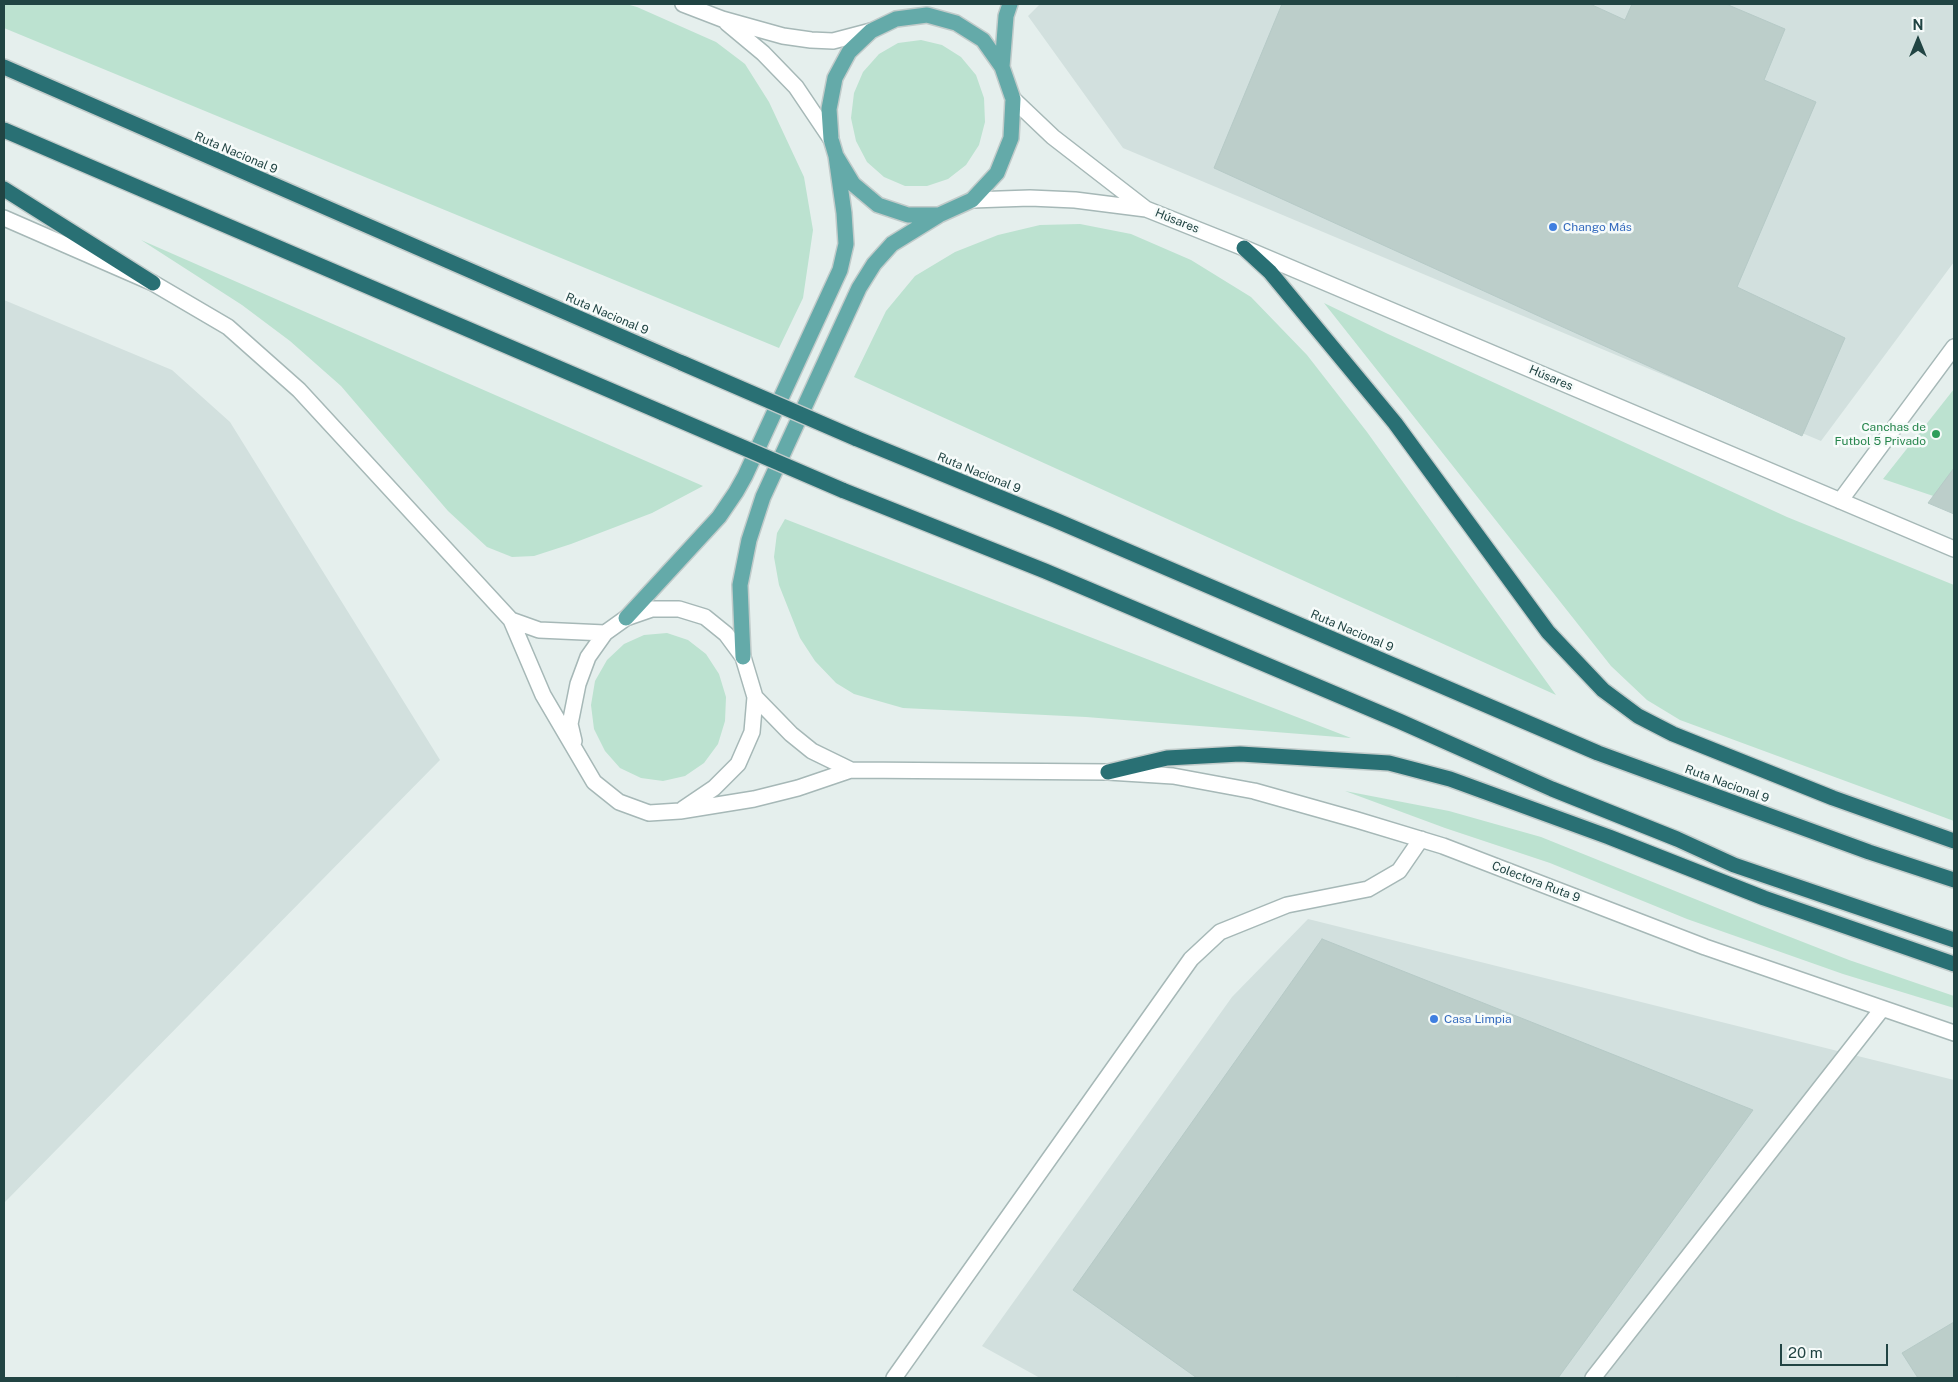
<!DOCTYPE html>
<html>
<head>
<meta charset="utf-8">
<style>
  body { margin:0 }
  #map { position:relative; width:1958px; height:1382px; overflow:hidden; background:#e5efed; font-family:"Public Sans",sans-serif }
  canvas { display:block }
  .frame { position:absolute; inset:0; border:5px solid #214443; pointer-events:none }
  .north { position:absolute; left:1893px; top:15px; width:50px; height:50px; -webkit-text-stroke:4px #f6fbfa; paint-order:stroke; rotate:0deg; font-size:14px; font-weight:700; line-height:20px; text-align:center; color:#214443 }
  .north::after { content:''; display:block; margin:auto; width:18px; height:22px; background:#214443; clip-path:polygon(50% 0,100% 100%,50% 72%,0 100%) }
  .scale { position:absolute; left:1780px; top:1344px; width:108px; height:22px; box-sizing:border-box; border:2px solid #214443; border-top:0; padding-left:6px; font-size:15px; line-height:18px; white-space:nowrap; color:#214443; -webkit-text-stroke:4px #f6fbfa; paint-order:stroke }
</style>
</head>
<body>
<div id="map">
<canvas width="1958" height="1382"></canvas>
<div class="frame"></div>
<div class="north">N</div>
<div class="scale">20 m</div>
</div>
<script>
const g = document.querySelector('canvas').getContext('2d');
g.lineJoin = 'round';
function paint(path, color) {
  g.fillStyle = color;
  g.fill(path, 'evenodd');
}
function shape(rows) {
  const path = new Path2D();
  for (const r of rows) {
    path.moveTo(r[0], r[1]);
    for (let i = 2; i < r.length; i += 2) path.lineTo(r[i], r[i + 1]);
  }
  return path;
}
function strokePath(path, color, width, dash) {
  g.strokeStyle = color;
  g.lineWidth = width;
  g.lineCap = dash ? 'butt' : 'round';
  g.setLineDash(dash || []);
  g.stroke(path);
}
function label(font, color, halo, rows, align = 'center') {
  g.font = font + ' "Public Sans",sans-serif';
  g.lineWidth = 5;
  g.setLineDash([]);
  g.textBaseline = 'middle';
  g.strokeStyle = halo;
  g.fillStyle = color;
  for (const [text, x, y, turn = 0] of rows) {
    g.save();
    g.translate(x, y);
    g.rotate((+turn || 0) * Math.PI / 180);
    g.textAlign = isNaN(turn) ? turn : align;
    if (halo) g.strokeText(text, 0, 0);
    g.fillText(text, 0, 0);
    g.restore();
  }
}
paint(shape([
  [1040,4,1954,4,1954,262,1821,441,1123,148,1028,16],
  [4,300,172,370,230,422,440,760,4,1203],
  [1308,919,1954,1080,1954,1378,1040,1378,982,1346,1232,997]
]), '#d2e0de');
paint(shape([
  [4,4,626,4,637,7,716,42,745,64,769,102,804,177,813,230,803,298,779,348,4,28],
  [921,40,942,45,961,57,976,75,984,98,985,122,979,145,966,165,948,179,927,186,905,186,884,177,867,162,856,141,851,118,854,93,863,72,879,54,898,43],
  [1080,224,1131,234,1191,260,1251,297,1307,355,1367,432,1556,695,854,377,886,311,915,276,955,252,998,235,1040,225],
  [141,240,703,486,652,513,571,544,534,556,512,557,487,547,448,511,341,386,290,341,242,305],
  [1324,303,1388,334,1787,517,1954,585,1954,821,1680,720,1647,700,1611,666],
  [1954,389,1954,503,1883,479],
  [785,519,1351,738,1086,717,903,708,854,694,836,683,815,661,800,638,779,585,774,557,777,533],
  [667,633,688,640,706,654,719,674,726,697,725,721,718,744,704,763,685,776,663,781,641,778,620,768,605,751,594,729,591,705,595,681,607,660,624,644,644,635],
  [1345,791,1449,811,1541,837,1762,926,1849,960,1954,996,1954,1008,1843,974,1687,919,1550,863,1445,828]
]), '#bce2d0');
const building = shape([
  [1282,4,1590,4,1625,20,1632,4,1726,4,1785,29,1764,80,1816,102,1737,287,1845,338,1802,436,1214,168,1282,4],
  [1954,468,1954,514,1928,503,1954,468],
  [1322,939,1753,1110,1558,1378,1460,1378,1457,1376,1455,1378,1197,1378,1073,1290,1322,939],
  [1954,1322,1954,1378,1918,1378,1902,1353,1954,1322]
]);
paint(building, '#bcceca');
strokePath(building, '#b6cac7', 1);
const minor = shape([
  [683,4,722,19,783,36,811,40,833,41,871,31],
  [727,23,763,53,796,87,831,139],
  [1013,99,1053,137,1146,209],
  [972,200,1030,198,1075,200,1146,209,1244,248,1954,549],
  [4,218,153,283,228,327,299,390,511,620,543,695,594,782,619,802,649,813,680,811,754,799,798,788,851,770,1108,772,1173,776,1254,791,1357,820,1443,846,1705,947,1954,1033],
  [1840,501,1954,347],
  [511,620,539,630,605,633],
  [755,697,791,734,812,751,851,770],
  [574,741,570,724,578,684,588,657,605,633,626,618,652,609,679,609,705,617,726,634,743,657,755,697,752,732,738,764,714,788,683,809],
  [894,1378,1191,959,1220,932,1287,905,1368,889,1399,871,1421,839],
  [1593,1378,1882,1009]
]);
const major = shape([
  [1002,67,1006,16,1010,4],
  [626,618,719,517,736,492,745,476,840,270,846,244,844,213,836,156,831,139,829,109,835,78,849,52,871,31,896,19,927,15,956,23,983,40,1002,67,1013,99,1011,138,997,173,972,200,939,215,908,215,878,205,853,184,836,156],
  [743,657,740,585,749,540,763,497,859,288,874,264,892,244,939,215]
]);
const highway = shape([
  [4,67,682,363],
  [4,130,663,413],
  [4,189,153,283],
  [1244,248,1270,272,1395,423,1548,632,1603,690,1638,716,1673,734,1833,798,1954,841],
  [855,438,1055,520,1598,753,1869,852,1954,880],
  [842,490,1045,571,1399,721,1552,789,1677,839,1734,865,1954,940],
  [1108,772,1167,758,1240,754,1389,763,1450,779,1609,837,1764,898,1954,964]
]);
strokePath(minor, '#a6b8b7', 18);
strokePath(major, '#c1cbca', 18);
strokePath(highway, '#c1cbca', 18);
strokePath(minor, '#fff', 15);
strokePath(major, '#64aaa9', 15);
strokePath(highway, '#297074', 15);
const highwayBridge = shape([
  [682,363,855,438],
  [663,413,842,490]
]);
strokePath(highwayBridge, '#c1cbca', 18, []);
strokePath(highwayBridge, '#297074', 15);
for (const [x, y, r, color] of [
  [1553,227,5,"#3f7fe0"],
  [1936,434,5,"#2e9e5b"],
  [1434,1019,5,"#3f7fe0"]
]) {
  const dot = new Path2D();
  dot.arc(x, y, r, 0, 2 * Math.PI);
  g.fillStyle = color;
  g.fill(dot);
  strokePath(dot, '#f6fbfa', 2);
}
label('12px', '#214443', '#f6fbfa', [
  ["Ruta Nacional 9",236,153,23],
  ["Húsares",1177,221,22],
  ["Ruta Nacional 9",607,314,23],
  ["Húsares",1551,378,23],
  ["Ruta Nacional 9",979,473,22],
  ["Ruta Nacional 9",1352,631,23],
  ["Ruta Nacional 9",1727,784,20],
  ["Colectora Ruta 9",1536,882,21]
]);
label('12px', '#366cbe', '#f6fbfa', [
  ["Chango Más",1563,227],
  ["Casa Limpia",1444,1019]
], 'left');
label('12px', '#27864d', '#f6fbfa', [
  ["Canchas de",1926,427],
  ["Futbol 5 Privado",1926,441]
], 'right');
</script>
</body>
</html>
